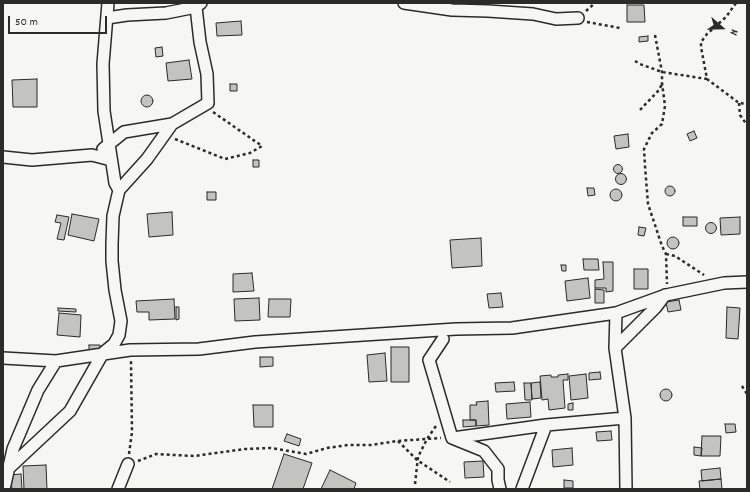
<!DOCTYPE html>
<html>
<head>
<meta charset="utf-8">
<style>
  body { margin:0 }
  #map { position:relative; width:750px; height:492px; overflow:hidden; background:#f6f6f2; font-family:Dekko,sans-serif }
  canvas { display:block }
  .frame { position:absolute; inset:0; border:4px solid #2b2b2b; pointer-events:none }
  .north { position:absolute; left:702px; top:8px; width:40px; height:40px; -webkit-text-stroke:3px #f6f6f2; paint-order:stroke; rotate:110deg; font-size:11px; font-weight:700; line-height:16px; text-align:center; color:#2b2b2b }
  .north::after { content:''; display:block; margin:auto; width:14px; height:18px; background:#2b2b2b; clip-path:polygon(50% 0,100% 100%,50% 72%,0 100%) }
  .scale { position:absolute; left:8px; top:16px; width:99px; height:18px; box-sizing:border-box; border:2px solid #2b2b2b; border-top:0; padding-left:5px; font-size:12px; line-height:14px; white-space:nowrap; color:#2b2b2b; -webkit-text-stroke:3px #f6f6f2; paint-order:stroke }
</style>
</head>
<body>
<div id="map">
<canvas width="750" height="492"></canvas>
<div class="frame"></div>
<div class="north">N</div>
<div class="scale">50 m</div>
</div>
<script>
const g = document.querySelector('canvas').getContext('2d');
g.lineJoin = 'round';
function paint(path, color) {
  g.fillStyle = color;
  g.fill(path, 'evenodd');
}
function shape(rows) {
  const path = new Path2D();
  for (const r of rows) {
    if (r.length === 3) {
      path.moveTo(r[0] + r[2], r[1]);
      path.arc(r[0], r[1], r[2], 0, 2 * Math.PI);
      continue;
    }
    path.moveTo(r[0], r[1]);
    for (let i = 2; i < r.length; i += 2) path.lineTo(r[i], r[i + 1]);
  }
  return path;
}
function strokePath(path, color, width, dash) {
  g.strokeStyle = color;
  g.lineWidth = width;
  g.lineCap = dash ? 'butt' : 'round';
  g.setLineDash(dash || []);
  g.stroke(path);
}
const building = shape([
  [627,5,644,5,645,22,627,22,627,5],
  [241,21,242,35,217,36,216,23,241,21],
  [648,36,648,41,639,42,639,37,648,36],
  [162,47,163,56,156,57,155,48,162,47],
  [189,60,192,79,168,81,166,63,189,60],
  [37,79,37,107,13,107,12,80,37,79],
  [230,84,237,84,237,91,230,91,230,84],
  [147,101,6],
  [694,131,697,138,690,141,687,134,694,131],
  [628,134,629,147,616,149,614,136,628,134],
  [253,160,259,160,259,167,253,167,253,160],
  [618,169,4.5],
  [621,179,5.5],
  [670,191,5],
  [587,188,594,188,595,195,588,196,587,188],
  [616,195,6],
  [207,192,216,192,216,200,207,200,207,192],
  [172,212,173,235,149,237,147,214,172,212],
  [72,214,99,219,94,241,68,235,72,214],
  [57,215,69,217,64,240,57,239,61,223,55,222,57,215],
  [683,217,697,217,697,226,683,226,683,217],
  [740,217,740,234,721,235,720,218,740,217],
  [711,228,5.5],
  [639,227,646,228,644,236,638,235,639,227],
  [673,243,6],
  [481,238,482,266,452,268,450,240,481,238],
  [583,259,598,259,599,270,584,270,583,259],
  [603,262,613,262,613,291,606,292,606,288,595,288,595,280,604,279,603,262],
  [561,265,566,265,566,271,562,271,561,265],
  [634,269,648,269,648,289,634,289,634,269],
  [252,273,254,291,233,292,233,274,252,273],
  [588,278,590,298,567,301,565,281,588,278],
  [595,289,604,290,604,303,595,303,595,289],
  [501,293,503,307,489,308,487,294,501,293],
  [259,298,260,320,235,321,234,299,259,298],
  [174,299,175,319,149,320,149,312,137,312,136,301,174,299],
  [269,299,291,299,290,317,268,317,269,299],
  [679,300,681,310,668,312,666,302,679,300],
  [176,307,179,307,179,319,176,320,176,307],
  [727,307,740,308,738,339,726,338,727,307],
  [58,308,76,309,76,312,58,311,58,308],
  [59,313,81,315,80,337,57,335,59,313],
  [89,345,100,345,100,352,89,352,89,345],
  [391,347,409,347,409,382,391,382,391,347],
  [385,353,387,381,369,382,367,355,385,353],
  [260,357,273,357,273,366,260,367,260,357],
  [600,372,601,379,589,380,589,373,600,372],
  [568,374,568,380,563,380,565,408,549,410,548,399,542,400,540,376,551,375,551,377,558,377,558,375,568,374],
  [586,374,588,398,571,400,569,376,586,374],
  [514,382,515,391,496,392,495,383,514,382],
  [540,382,541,398,532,399,531,383,540,382],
  [524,383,531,383,532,400,525,400,524,383],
  [666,395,6],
  [488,401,489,425,476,426,476,420,470,420,470,405,477,405,476,402,488,401],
  [530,402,531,417,507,419,506,404,530,402],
  [573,403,573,410,568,410,568,404,573,403],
  [253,405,273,405,273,427,254,427,253,405],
  [463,420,476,420,476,426,463,427,463,420],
  [725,424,735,424,736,432,726,433,725,424],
  [611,431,612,440,597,441,596,432,611,431],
  [287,434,301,439,299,446,284,441,287,434],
  [702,436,721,436,720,456,701,456,702,436],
  [694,447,702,448,701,456,694,455,694,447],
  [572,448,573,465,553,467,552,450,572,448],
  [284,454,312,463,303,489,272,489,284,454],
  [483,461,484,477,465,478,464,462,483,461],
  [46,465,47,489,24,489,23,466,46,465],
  [720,468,721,479,702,481,701,470,720,468],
  [330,470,356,483,354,489,321,489,330,470],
  [21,474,22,489,12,489,10,475,21,474],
  [721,479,722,489,700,489,699,481,721,479],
  [564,480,573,481,573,488,564,488,564,480]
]);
paint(building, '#c3c3c0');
strokePath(building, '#2b2b2b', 1);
const minor = shape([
  [108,3,103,64,104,111,115,183,119,190],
  [404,3,452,10,488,11,533,14,556,19,578,18],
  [107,18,127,15,166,13,196,7],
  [103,149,124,132,172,124],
  [3,157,32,160,92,155,111,160],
  [616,313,615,348,625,418,626,489],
  [443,339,429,360,452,438,484,451,498,469,498,480,500,489],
  [615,348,656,307,665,295],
  [3,358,56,361,130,350,199,349,255,342,456,329,512,328,616,313,666,295,724,283,747,282],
  [453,438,546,425,625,418],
  [8,469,70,411,103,353,114,344,119,335,121,321,115,290,112,261,112,244,113,216,119,190,147,159,172,124,208,103,207,74,200,42,196,7,201,3],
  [4,489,13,449,38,390,56,361],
  [118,489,128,464],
  [522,489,546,425]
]);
strokePath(minor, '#2b2b2b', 14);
strokePath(shape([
  [736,3,726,17,707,34,701,42,701,47,707,79,739,103,747,104],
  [586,11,595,3],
  [587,22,620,28],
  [655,35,662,72,662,83,665,106,662,124,652,133,644,149,645,166,648,204,662,246,666,254,667,284],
  [635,61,640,64,662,72,707,79],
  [739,103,740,115,747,125],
  [640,110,659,90,662,84],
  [175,139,225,159,250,153,262,146,213,112],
  [666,254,675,256,704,275],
  [742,386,747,394],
  [398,441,417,460,450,482],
  [129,454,132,432,131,361],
  [138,461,156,454,194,456,245,449,271,448,306,454,327,448,348,445,371,445,397,441,441,438],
  [415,484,418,457,427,439,436,426]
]), '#2b2b2b', 2.5, [3, 3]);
strokePath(minor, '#f6f6f2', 11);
</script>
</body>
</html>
